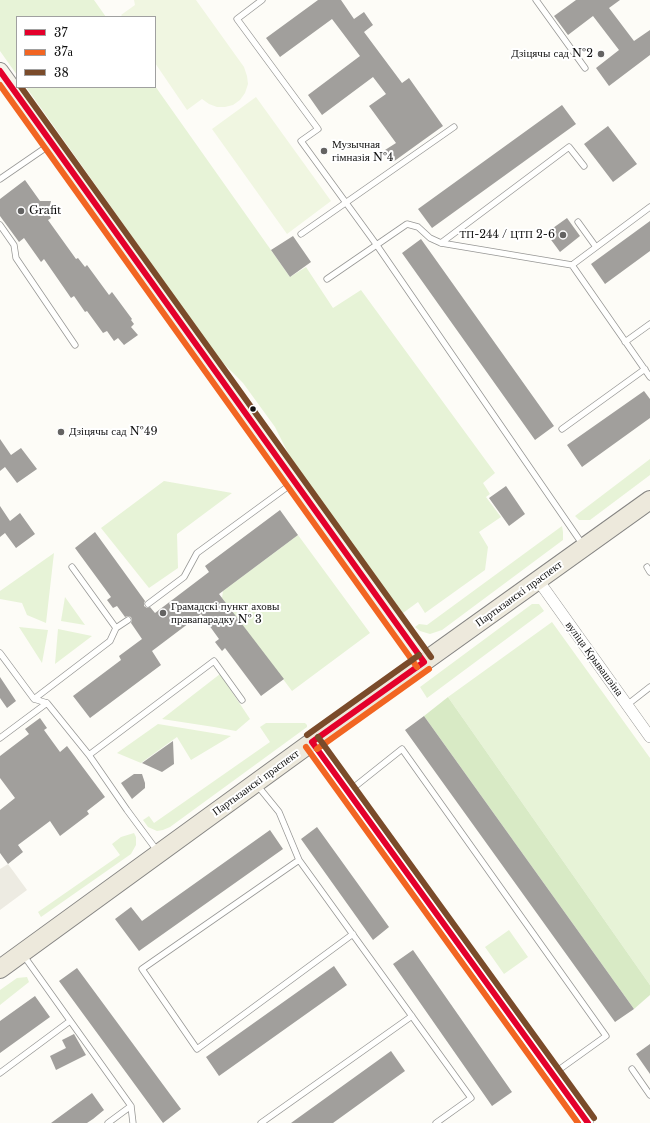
<!DOCTYPE html>
<html>
<head>
<meta charset="utf-8">
<style>
  body { margin:0 }
  #map { position:relative; width:650px; height:1123px; overflow:hidden; background:#fdfcf7; font-family:"Libre Baskerville",serif }
  canvas { display:block }
  .legend { position:absolute; left:16px; top:16px; width:140px; height:72px; box-sizing:border-box; background:#fff; border:1px solid #a0a0a0; margin:0; padding:5px 7px; list-style:none; font-size:12px; color:#111 }
  .legend li { display:flex; align-items:center; gap:8px; height:20px }
  .legend b { width:20px; border:1px solid #a0a0a0 }
</style>
</head>
<body>
<div id="map">
<canvas width="650" height="1123"></canvas>
<ul class="legend">
<li><b style="height:5px;background:#e4002b"></b>37</li>
<li><b style="height:5px;background:#f26522"></b>37а</li>
<li><b style="height:5px;background:#7a4b2a"></b>38</li>
</ul>
</div>
<script>
const g = document.querySelector('canvas').getContext('2d');
g.lineJoin = 'round';
function paint(path, color) {
  g.fillStyle = color;
  g.fill(path, 'evenodd');
}
function shape(rows) {
  const path = new Path2D();
  for (const r of rows) {
    path.moveTo(r[0], r[1]);
    for (let i = 2; i < r.length; i += 2) path.lineTo(r[i], r[i + 1]);
  }
  return path;
}
function strokePath(path, color, width, dash) {
  g.strokeStyle = color;
  g.lineWidth = width;
  g.lineCap = dash ? 'butt' : 'round';
  g.setLineDash(dash || []);
  g.stroke(path);
}
function label(font, color, halo, rows, align = 'center') {
  g.font = font + ' "Libre Baskerville",serif';
  g.lineWidth = 4;
  g.setLineDash([]);
  g.textBaseline = 'middle';
  g.strokeStyle = halo;
  g.fillStyle = color;
  for (const [text, x, y, turn = 0] of rows) {
    g.save();
    g.translate(x, y);
    g.rotate((+turn || 0) * Math.PI / 180);
    g.textAlign = isNaN(turn) ? turn : align;
    if (halo) g.strokeText(text, 0, 0);
    g.fillText(text, 0, 0);
    g.restore();
  }
}
paint(shape([
  [0,0,94,0,106,17,17,17,17,75,0,51],
  [155,86,290,277,306,267,333,308,361,290,495,473,483,483,490,494,486,497,501,517,479,532,488,547,485,570,425,613,418,602,403,613,295,467,275,427,243,383,219,359,26,87,155,87],
  [650,459,650,475,590,520,579,520,575,516],
  [164,481,232,493,177,534,178,568,149,588,101,528],
  [562,526,563,532,563,540,442,630,430,634,420,631,415,627,419,624,427,625],
  [298,535,370,633,292,691,222,598,223,591],
  [54,553,46,623,27,615,22,603,0,599,0,591],
  [65,597,85,625,61,621],
  [532,604,539,604,544,611,427,698,420,687],
  [552,622,650,758,650,985,448,697],
  [19,627,48,630,42,663],
  [58,629,92,636,55,664],
  [220,674,250,719,236,731,214,727,162,719],
  [266,723,305,723,307,725,307,727,170,827,163,830,157,831,148,827,143,820,149,816,154,823,270,742,260,727],
  [158,724,231,736,191,760,177,737,141,763,117,753],
  [134,833,136,837,136,845,131,854,41,917,38,912,120,855,112,844,121,837],
  [509,930,528,957,504,974,485,947],
  [27,977,29,982,0,1005,0,990,17,978]
]), '#e7f3d7');
paint(shape([
  [448,697,650,985,650,995,634,1009,424,716]
]), '#d8eac5');
paint(shape([
  [134,0,196,0,244,67,247,76,248,84,245,93,240,100,233,105,225,107,217,107,209,104,202,99,187,110,155,63,155,17,123,17,121,15,135,5],
  [256,97,331,201,287,234,212,129]
]), '#f0f6e1');
paint(shape([
  [8,864,27,890,0,910,0,869]
]), '#edebe2');
paint(shape([
  [318,0,341,0,354,19,364,12,373,25,364,32,402,83,409,78,443,126,393,162,385,150,396,143,369,106,386,94,373,77,322,115,308,95,360,56,332,19,280,57,266,38],
  [576,0,620,0,609,8,634,41,650,30,650,55,609,86,596,68,619,50,593,16,568,35,554,16],
  [562,105,576,124,432,228,418,209],
  [608,126,637,164,613,182,584,144],
  [25,180,40,201,51,201,48,213,51,218,48,220,76,259,78,258,85,267,87,265,109,295,112,292,132,319,131,320,134,324,131,327,138,335,124,345,118,338,114,341,107,331,103,333,87,311,85,312,74,296,71,298,44,259,41,262,24,238,19,242,0,216,0,199],
  [567,218,580,236,560,252,546,233],
  [650,221,650,251,605,284,591,264],
  [293,236,311,262,290,277,271,250],
  [421,239,554,426,535,440,402,253],
  [644,391,650,399,650,418,582,467,567,445],
  [0,439,11,455,21,448,37,469,17,483,5,467,0,471],
  [506,486,525,514,509,526,489,498],
  [0,506,10,521,20,513,35,534,16,548,5,533,0,537],
  [280,510,298,535,219,594,284,679,261,696,225,648,222,651,218,646,215,642,219,639,201,614,152,651,161,665,90,718,73,696,121,660,119,656,142,639,131,623,132,620,131,617,128,616,125,617,117,606,113,608,107,600,111,597,75,548,95,532,145,601,144,603,144,606,147,608,150,607,155,613,209,572,205,566],
  [0,677,16,701,7,708,0,698],
  [424,716,634,1009,615,1022,405,730],
  [40,718,47,728,44,730,60,752,67,746,105,797,87,811,89,814,60,836,50,821,18,845,23,852,8,864,0,853,0,810,15,798,0,778,0,756,29,734,25,729],
  [173,741,174,764,162,772,142,763],
  [134,774,142,774,145,783,145,788,132,799,121,783],
  [317,827,389,927,373,940,301,839],
  [270,830,283,849,139,951,115,919,131,907,142,921],
  [413,950,512,1092,492,1106,393,964],
  [334,966,347,985,219,1076,206,1057],
  [77,968,181,1109,163,1123,59,981],
  [35,996,50,1017,0,1053,0,1021],
  [74,1034,86,1055,56,1070,50,1056,66,1048,62,1040],
  [650,1044,650,1074,636,1054],
  [391,1051,405,1071,333,1123,291,1123],
  [92,1093,104,1110,93,1119,87,1123,51,1123]
]), '#a19f9c');
const lane = shape([
  [262,0,237,19,318,129,301,141,376,244,583,545],
  [536,0,585,68],
  [0,179,51,144],
  [578,222,596,247],
  [0,225,14,245,16,258,75,345],
  [301,234,454,127],
  [441,243,569,147,584,166],
  [572,265,650,377],
  [327,279,407,224,418,227,430,238,441,243,572,265,650,207],
  [625,342,650,324],
  [562,429,645,369],
  [72,567,116,628],
  [647,567,650,572],
  [148,604,184,577,197,553,294,482],
  [0,653,34,699,47,703,89,755,127,810,158,852],
  [34,699,110,641,116,628,128,620],
  [627,705,650,687],
  [0,738,47,703],
  [89,755,214,661,242,700],
  [257,785,279,812,299,860,471,1098,436,1123],
  [348,792,402,749,606,1036,553,1074],
  [299,860,142,969,197,1049,353,934],
  [24,956,131,1106,133,1123],
  [632,1069,650,1095],
  [0,1073,70,1021],
  [108,1123,131,1106],
  [261,1123,412,1016]
]);
const street = shape([
  [538,580,650,737],
  [312,742,588,1123]
]);
const secondary = shape([
  [0,71,424,662]
]);
const primary = shape([
  [0,969,312,742,650,500]
]);
strokePath(lane, '#979795', 7);
strokePath(street, '#979795', 12);
strokePath(secondary, '#8e8d8b', 18);
strokePath(primary, '#858482', 20);
strokePath(lane, '#fffffe', 5.5);
strokePath(street, '#fffffe', 11);
strokePath(secondary, '#f6f4eb', 16);
strokePath(primary, '#ede9dc', 18);
strokePath(shape([
  [0,71,424,662],
  [312,742,588,1123],
  [312,742,424,662]
]), '#e4002b', 6);
strokePath(shape([
  [0,85,417,667],
  [306,747,578,1123],
  [317,749,429,669]
]), '#f26522', 6);
strokePath(shape([
  [21,87,431,657],
  [307,735,419,655],
  [318,737,594,1118]
]), '#7a4b2a', 6);
for (const [x, y, r, color] of [
  [601,54,4,"#646362"],
  [324,151,4,"#646362"],
  [21,211,4,"#646362"],
  [563,235,4,"#646362"],
  [253,409,3.5,"#111"],
  [61,432,4,"#646362"],
  [163,613,4,"#646362"]
]) {
  const dot = new Path2D();
  dot.arc(x, y, r, 0, 2 * Math.PI);
  g.fillStyle = color;
  g.fill(dot);
  strokePath(dot, '#fff', 1.5);
}
label('11px', '#111', '#fff', [
  ["Дзіцячы сад №2",593,54,"right"],
  ["Музычная",332,145],
  ["гімназія №4",332,158],
  ["Grafit",29,211],
  ["ТП-244 / ЦТП 2-6",555,235,"right"],
  ["Дзіцячы сад №49",69,432],
  ["Грамадскі пункт аховы",171,607],
  ["правапарадку № 3",171,620]
], 'left');
label('11px', '#111', '#fff', [
  ["Партызанскі праспект",519,594,-36],
  ["вуліца Крывашэіна",594,659,54],
  ["Партызанскі праспект",256,783,-36]
]);
</script>
</body>
</html>
